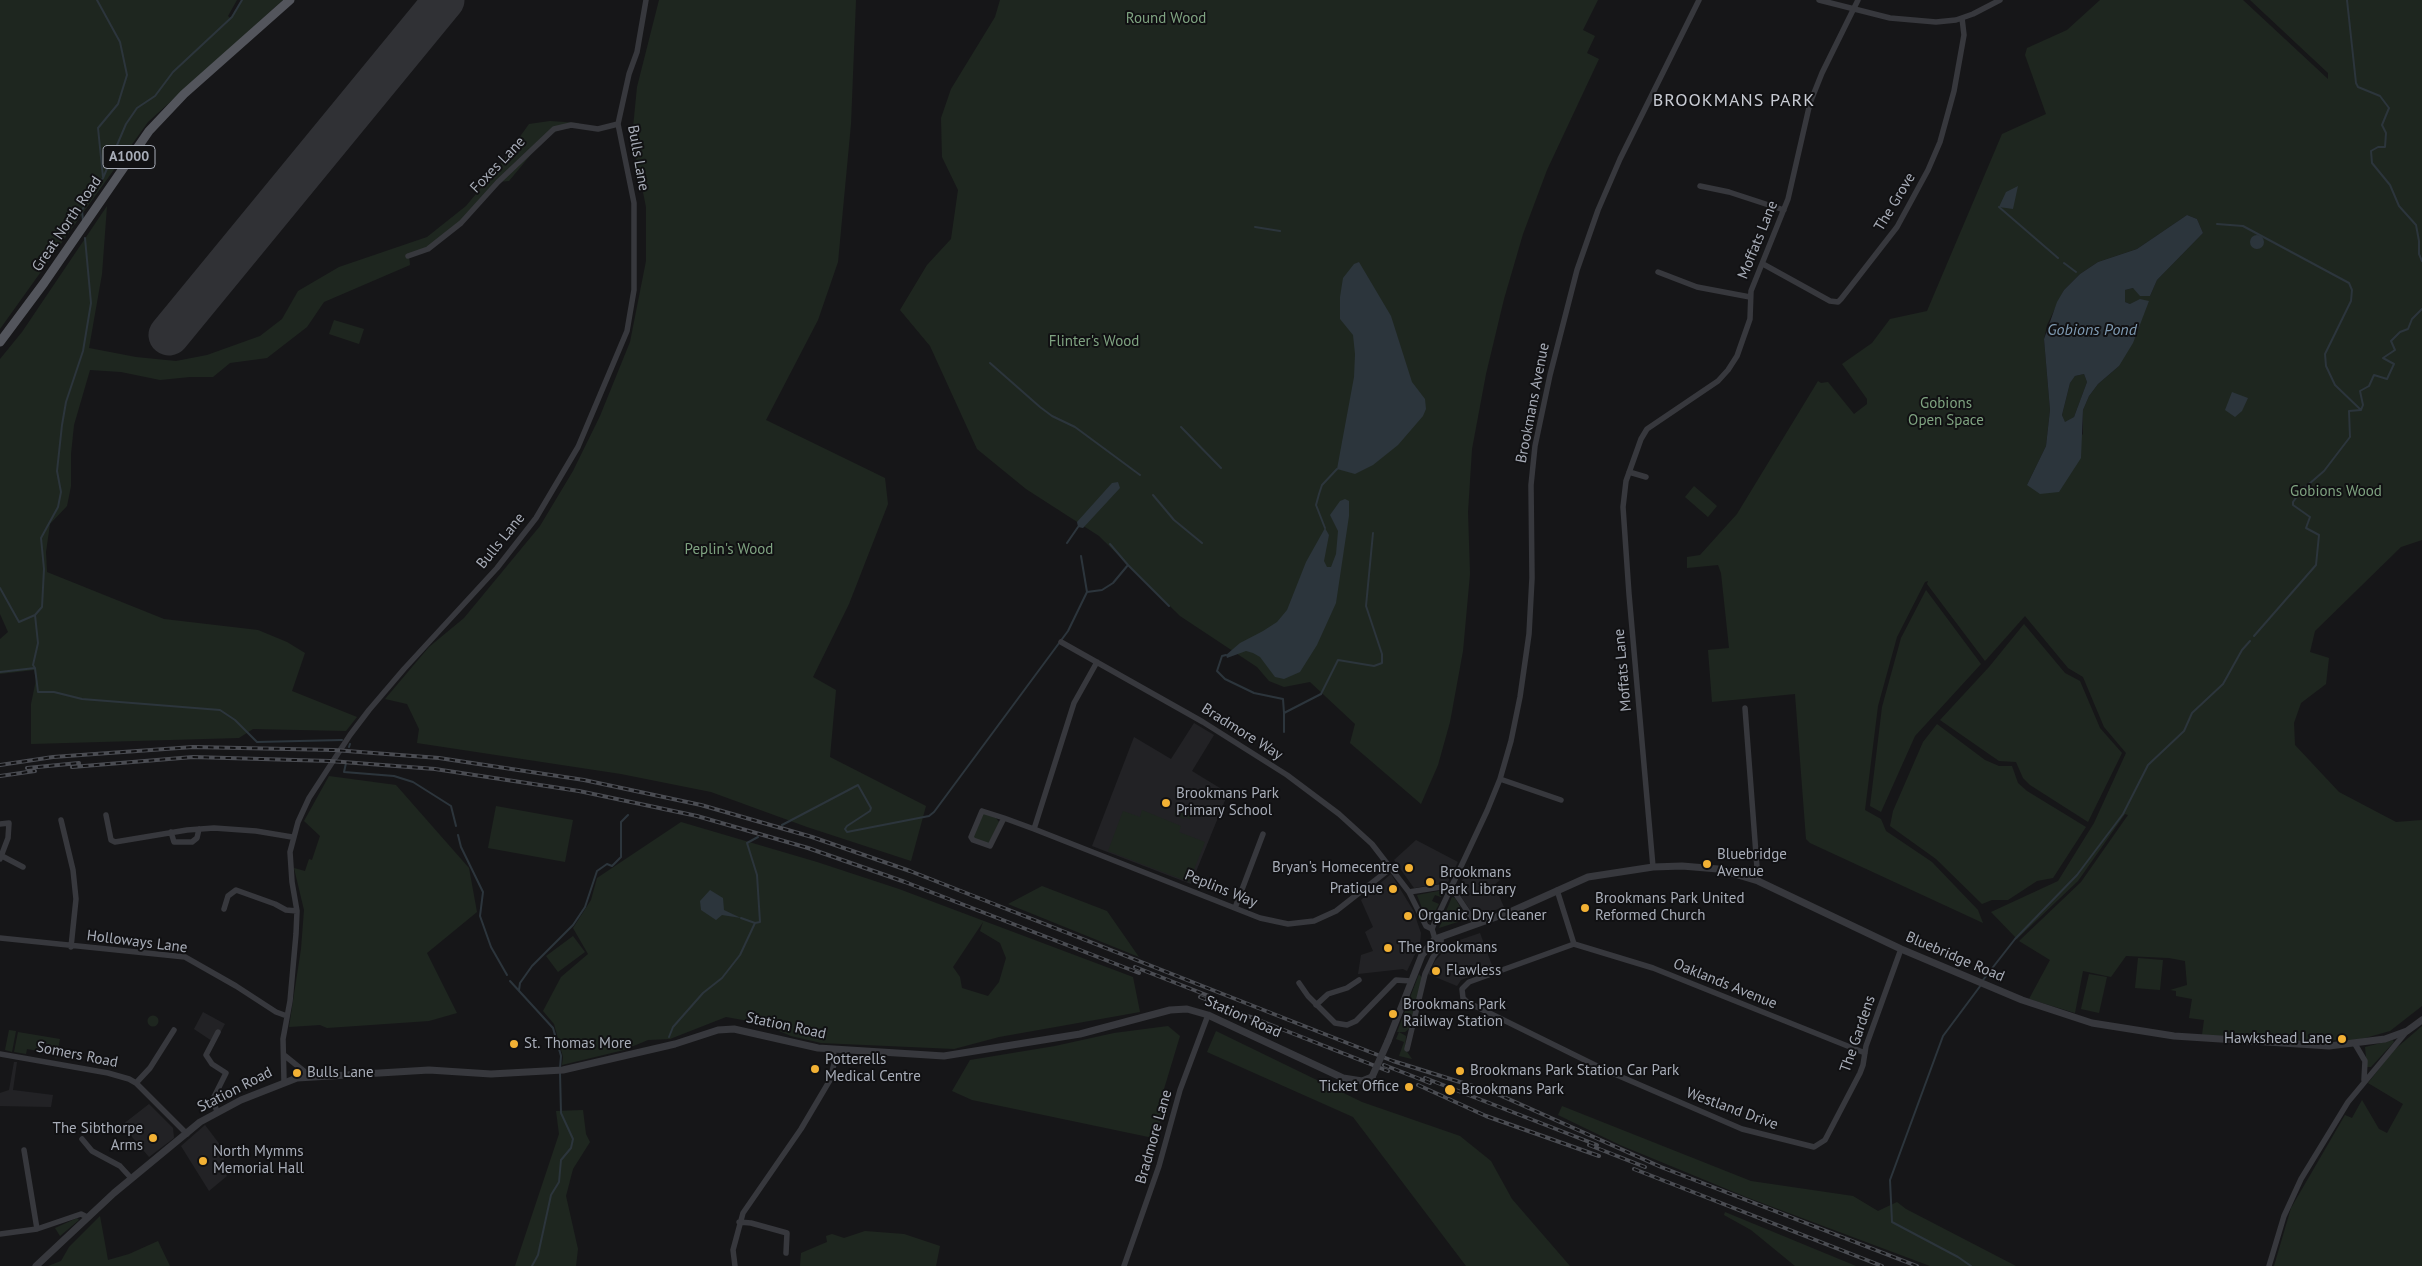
<!DOCTYPE html>
<html>
<head>
<meta charset="utf-8">
<style>
  body { margin:0 }
  canvas { display:block; background:#161618 }
</style>
</head>
<body>
<canvas width="2422" height="1266"></canvas>
<script>
const g = document.querySelector('canvas').getContext('2d');
g.lineJoin = 'round';
function paint(path, color) {
  g.fillStyle = color;
  g.fill(path, 'evenodd');
}
function shape(rows) {
  const path = new Path2D();
  for (const r of rows) {
    if (r.length === 3) {
      path.moveTo(r[0] + r[2], r[1]);
      path.arc(r[0], r[1], r[2], 0, 2 * Math.PI);
      continue;
    }
    path.moveTo(r[0], r[1]);
    for (let i = 2; i < r.length; i += 2) path.lineTo(r[i], r[i + 1]);
  }
  return path;
}
function strokePath(path, color, width, dash) {
  g.strokeStyle = color;
  g.lineWidth = width;
  g.lineCap = dash ? 'butt' : 'round';
  g.setLineDash(dash || []);
  g.stroke(path);
}
function label(font, color, halo, rows, align = 'center') {
  g.font = font + ' "PT Sans",sans-serif';
  g.lineWidth = 4;
  g.setLineDash([]);
  g.textBaseline = 'middle';
  g.strokeStyle = halo;
  g.fillStyle = color;
  for (const [text, x, y, turn = 0] of rows) {
    g.save();
    g.translate(x, y);
    g.rotate((+turn || 0) * Math.PI / 180);
    g.textAlign = isNaN(turn) ? turn : align;
    if (halo) g.strokeText(text, 0, 0);
    g.fillText(text, 0, 0);
    g.restore();
  }
}
paint(shape([
  [1194,723,1214,735,1192,771,1228,793,1191,884,1092,846,1134,737,1171,759],
  [1416,840,1458,862,1448,882,1414,888,1394,860],
  [1470,864,1500,880,1494,885,1504,907,1475,917,1457,891],
  [1391,874,1413,910,1421,933,1420,944,1407,971,1403,969,1358,974,1361,955,1373,951,1365,932,1373,927,1361,900],
  [1480,933,1493,968,1461,980,1457,986,1428,974,1435,961,1451,943],
  [203,1012,225,1024,209,1053,212,1041,194,1029],
  [14,1062,17,1062,13,1090,53,1095,51,1107,0,1106,0,1093,9,1090],
  [149,1104,173,1128,174,1138,149,1157,122,1125],
  [205,1125,221,1146,225,1164,221,1168,227,1176,209,1191,181,1146]
]), '#222225');
paint(shape([
  [0,0,237,0,228,16,230,18,242,0,283,0,148,122,0,329],
  [659,0,856,0,851,124,838,262,818,320,766,420,885,478,888,504,849,604,813,677,836,690,830,757,926,806,911,861,807,827,711,792,621,774,417,743,419,729,407,704,385,699,429,647,464,618,540,526,573,471,600,416,630,342,646,261,646,207,632,138,637,87],
  [1000,0,1598,0,1583,30,1595,36,1587,53,1599,59,1547,170,1523,234,1504,299,1486,374,1472,449,1468,512,1470,574,1463,651,1450,722,1438,765,1421,804,1350,743,1355,724,1310,682,1284,687,1269,681,1257,667,1180,616,1099,536,1026,489,977,449,930,346,900,310,927,265,951,239,958,190,942,157,941,118,951,89,995,17],
  [2100,0,2243,0,2328,79,2328,73,2250,0,2422,0,2422,540,2401,547,2315,631,2310,652,2329,658,2326,684,2301,703,2294,723,2295,745,2339,792,2396,822,2422,820,2422,1006,2390,1031,2358,1040,2258,1041,2202,1035,2204,1020,2189,1018,2192,999,2176,996,2176,991,2170,990,2187,985,2185,961,2169,958,2126,956,2111,977,2083,971,2075,1013,2029,999,2050,960,2019,941,2081,882,2128,815,2125,814,2078,881,2017,939,1991,912,2058,881,2094,823,2126,753,2104,727,2083,677,2068,668,2025,616,1985,661,1927,584,1928,581,1925,582,1897,637,1878,706,1865,810,1881,819,1886,831,1932,862,1978,910,1983,923,1810,843,1806,839,1795,694,1712,702,1708,650,1729,648,1721,573,1718,565,1687,568,1687,557,1700,555,1737,514,1818,381,1821,383,1828,382,1854,414,1867,404,1867,399,1842,364,1872,343,1890,319,1927,311,2002,134,2046,114,2025,55,2027,48,2067,30],
  [2187,215,2197,219,2203,233,2157,280,2150,296,2133,288,2125,290,2125,302,2130,304,2119,366,2098,384,2089,396,2083,410,2083,434,2027,485,2046,446,2050,410,2044,339,2047,325,2064,290,2080,274,2098,262,2137,249],
  [550,121,579,123,578,127,558,130,543,140,509,181,497,182,472,212,431,245,409,256,410,265,324,302,307,327,267,358,230,363,213,377,190,377,160,380,121,372,90,370,74,425,71,454,71,486,67,506,50,524,46,552,47,572,164,619,258,630,287,642,305,653,292,691,357,717,346,731,253,729,239,738,31,744,31,704,36,680,34,670,0,674,0,639,8,632,0,614,0,359,22,332,107,206,102,274,89,348,136,357,176,361,207,355,260,336,282,319,298,291,339,267,427,237,466,206,499,166,529,124],
  [334,320,364,329,359,344,329,334],
  [2084,374,2087,382,2074,417,2065,423,2062,415,2070,383,2075,376],
  [1694,486,1717,506,1708,517,1685,497],
  [1926,590,1981,664,1915,736,1881,812,1870,806,1882,707,1901,638],
  [2024,624,2065,673,2080,681,2100,728,2122,753,2088,822,2030,785,2023,778,2016,762,1999,761,1940,720,1989,667],
  [1937,724,1985,760,1999,766,2012,766,2018,783,2027,791,2086,827,2053,878,2037,881,2008,900,1992,900,1982,904,1936,859,1890,826,1893,811,1923,742],
  [329,776,396,785,469,868,477,912,427,953,457,1013,429,1021,327,1028,320,1025,289,1027,301,949,304,910,294,868,305,871,309,859,312,860,320,836,304,821],
  [496,806,573,820,565,862,488,848],
  [1177,806,1193,812,1190,819,1185,817,1184,819,1174,815],
  [1142,810,1181,826,1179,832,1205,842,1189,882,1108,851,1123,811,1140,817],
  [984,813,996,818,1000,823,989,844,972,838,980,816],
  [681,822,817,862,899,889,1133,977,1140,1012,999,1037,954,1049,821,1043,791,1036,760,1023,726,1017,670,1039,648,1040,624,1050,562,1065,563,1057,554,1024,543,1011,561,977,588,954,573,928,591,900,597,878],
  [983,922,980,931,1000,943,1006,958,999,982,988,996,962,988,960,977,953,967],
  [1042,886,1107,911,1139,957,1008,904],
  [1444,890,1441,897,1435,895,1432,901,1439,904,1432,917,1430,917,1431,921,1427,921,1417,895],
  [1452,897,1455,898,1467,919,1439,928],
  [573,936,585,952,558,972,546,956],
  [2138,958,2163,960,2160,990,2135,988],
  [1419,974,1422,978,1410,1028,1405,1032,1397,1032],
  [2089,974,2107,977,2099,1013,2081,1009],
  [153,1021,5.5],
  [1168,1026,1180,1036,1164,1089,1158,1139,972,1100,952,1091,970,1060,1055,1046,1114,1033],
  [2422,1026,2422,1266,2274,1266,2291,1208,2345,1115,2352,1118,2362,1100,2379,1129,2387,1133,2403,1104,2368,1083,2393,1051],
  [9,1030,16,1031,12,1052,5,1050],
  [1216,1031,1362,1102,1460,1136,1491,1161,1512,1199,1570,1266,1466,1266,1353,1117,1207,1052],
  [18,1032,60,1039,56,1060,55,1054,27,1049,26,1054,14,1052],
  [1399,1032,1406,1036,1405,1049,1412,1059,1399,1056,1404,1042,1396,1039],
  [2393,1040,2394,1042,2371,1067,2367,1067,2365,1047],
  [1562,1106,1751,1181,1853,1196,1878,1211,1897,1202,1906,1209,2016,1266,1930,1266,1746,1197,1620,1145,1558,1115],
  [583,1110,586,1134,590,1142,573,1169,566,1196,578,1249,576,1266,515,1266,559,1134,556,1111],
  [1725,1212,1856,1266,1795,1266,1751,1230,1724,1215],
  [100,1216,108,1260,129,1254,158,1241,170,1266,48,1266,61,1261,69,1247],
  [77,1218,79,1220,60,1236,55,1228],
  [865,1231,904,1234,940,1246,936,1266,800,1266,801,1253,827,1242,826,1236,832,1234,844,1238]
]), '#1e261f');
paint(shape([
  [2018,186,2013,209,1999,207,2006,192],
  [2187,215,2197,219,2203,233,2157,280,2150,296,2140,296,2133,288,2125,290,2125,302,2130,304,2140,299,2149,301,2133,343,2119,366,2098,384,2089,396,2083,410,2081,458,2059,492,2040,494,2027,485,2046,446,2050,410,2044,339,2057,302,2064,290,2080,274,2098,262,2137,249],
  [2084,374,2087,382,2074,417,2065,422,2062,415,2070,383,2075,376],
  [2257,242,7],
  [1359,262,1391,316,1412,382,1425,399,1426,409,1423,416,1398,445,1373,465,1355,474,1337,469,1354,377,1355,354,1353,335,1340,319,1340,297,1343,278,1354,264],
  [2232,392,2248,398,2242,411,2235,417,2225,410],
  [1118,482,1120,488,1083,528,1078,527,1077,522,1112,483],
  [1345,499,1349,501,1349,516,1336,603,1317,645,1300,672,1284,679,1275,677,1260,657,1253,653,1246,651,1227,658,1226,655,1240,643,1263,631,1277,622,1287,610,1306,562,1325,528,1329,535,1324,561,1327,567,1331,567,1336,554,1338,531,1330,515,1340,501],
  [710,890,723,898,724,910,741,918,722,915,716,920,701,910,700,901]
]), '#2c353c');
strokePath(shape([
  [97,0,120,42,127,75,118,104,98,128,103,177],
  [2347,0,2356,83,2358,87,2380,96,2389,108,2382,125,2386,133,2385,147,2378,147,2371,151,2372,163,2390,185,2399,206,2416,225,2419,241,2419,254,2422,261],
  [1999,207,2058,258],
  [83,221,82,210,103,178,126,124,137,108,155,96,173,72,232,17,242,0],
  [2217,224,2243,226,2349,283,2352,290,2351,301,2325,354,2326,366,2335,385,2361,410],
  [1255,227,1280,231],
  [2064,263,2076,272],
  [990,363,1040,407,1052,416,1075,427,1140,475],
  [1181,427,1221,468],
  [1153,495,1174,520,1202,543],
  [1325,528,1316,505,1319,494,1322,485,1337,469],
  [1067,543,1078,527],
  [1128,565,1169,606],
  [0,588,19,622,35,615,42,607,44,569,41,538,58,507,61,492,57,471,62,425,66,402,83,351,91,303,85,238],
  [1087,592,1102,590,1113,583,1128,565,1110,544],
  [35,615,38,643,33,665,35,668,38,692,54,692,82,699,220,710,235,720,257,742,342,740],
  [2254,636,2316,565,2319,535,2306,528,2310,517,2293,505,2293,502,2301,491,2324,471,2350,437,2349,411,2361,410,2363,405,2360,391,2369,386,2374,375,2387,379,2394,364,2383,358,2395,350,2391,341,2400,332,2408,329,2412,319,2422,309],
  [1226,655,1222,656,1217,671,1225,679,1254,693,1283,699,1284,713,1321,694,1338,660,1374,666,1382,663,1382,654,1366,606,1373,533],
  [0,672,35,668],
  [1284,713,1284,732],
  [349,747,350,744],
  [346,763,344,772,394,776,413,782,451,806,456,826],
  [782,825,858,785,871,808,870,811,847,826,845,829,847,832,929,816,934,812,1068,631,1087,592,1081,556],
  [458,835,461,847,483,892,480,916,491,947,507,975],
  [741,918,755,923],
  [1983,980,2015,939,2077,875,2123,814,2148,765,2184,731,2192,713,2223,684,2242,650,2250,641],
  [510,981,553,1028,561,1056,560,1068],
  [519,990,520,983,532,966,573,925,585,907,597,871,607,864,612,866,621,857,621,822,628,815],
  [669,1037,673,1027,703,993,722,978,740,955,755,923,760,922,757,875,747,843,758,837],
  [532,1266,538,1255,551,1195,559,1182,561,1160,571,1148,573,1139,561,1113,560,1073],
  [1971,1266,1958,1257,1892,1222,1890,1180,1943,1036,1981,985]
]), '#2c353c', 2);
strokePath(shape([
  [169,335,444,0]
]), '#303135', 41);
strokePath(shape([
  [1819,0,1890,18,1936,22,1956,20,1973,14,2000,0],
  [1700,186,1729,192,1784,210],
  [408,256,428,249,461,223,498,182,554,129,571,125,598,129,618,124],
  [1763,264,1830,301,1838,302,1841,299,1897,227,1928,170,1940,142,1954,91,1964,35,1962,18],
  [1658,272,1697,287,1750,297],
  [1629,472,1646,477],
  [1061,642,1203,722,1287,775,1339,814,1372,844,1409,892,1426,926,1432,929],
  [1097,662,1074,703,1034,829,1260,918,1288,924,1314,921,1336,911,1391,868],
  [1745,708,1758,881],
  [1500,779,1561,800],
  [982,811,1004,818,990,846,973,840,971,837,982,811],
  [106,815,111,840,115,842,187,830,214,828,256,831,292,837],
  [1004,818,1034,829],
  [61,820,73,870,76,899,71,947],
  [0,824,9,823,8,838,0,859],
  [171,832,174,842,192,842,197,838,199,829],
  [2,856,23,867],
  [1653,867,1629,594,1623,507,1626,481,1641,439,1647,429,1718,381,1728,370,1737,356,1750,319,1751,291,1788,199,1810,103,1822,73,1858,0],
  [1557,890,1574,944],
  [1409,892,1447,886,1451,887,1476,924],
  [1235,908,1263,834],
  [224,909,228,896,236,890,275,904,286,910,297,911],
  [0,938,185,957,236,986,276,1012,287,1016],
  [1435,939,1432,929,1434,924,1487,811,1500,779,1511,741,1520,697,1529,634,1532,578,1531,485,1535,446,1550,375,1577,270,1598,210,1620,159,1699,0],
  [1299,983,1308,996,1335,1023,1347,1025,1356,1021,1396,980,1411,981],
  [1316,1005,1328,994,1347,988,1359,980],
  [2355,1044,2365,1061,2364,1080],
  [1407,1049,1425,974,1433,957,1441,946,1441,937],
  [1865,1053,1653,968,1574,944,1469,982,1462,989,1463,998,1467,1002,1603,1069,1742,1129,1814,1147,1825,1140,1860,1073,1863,1065,1866,1046,1901,949],
  [0,1054,108,1073,129,1079,136,1083,187,1134],
  [284,1055,310,1076],
  [284,1081,283,1039,290,1001,296,934,297,911,292,882,290,852,298,822,309,798,350,735,369,710,404,669,497,568,536,518,578,447,627,331,634,290,634,203,618,124,629,74,637,52,646,0],
  [136,1083,150,1068,174,1030],
  [217,1112,213,1099,226,1073,212,1064,206,1055,218,1032],
  [82,1139,92,1151,120,1166,131,1178],
  [24,1150,37,1229],
  [739,1222,751,1223,787,1233,786,1253],
  [0,1234,37,1229,81,1214,87,1217],
  [735,1266,733,1250,743,1213,801,1129,830,1080,835,1060,833,1050],
  [1124,1266,1159,1166,1180,1090,1208,1015],
  [2269,1266,2284,1216,2301,1179,2348,1102,2407,1031]
]), '#37383d', 5.5);
strokePath(shape([
  [1388,1041,1422,955,1435,939,1510,912,1588,877,1653,867,1682,866,1718,869,1758,881,1901,949,2022,1000,2092,1023,2174,1036,2329,1046,2385,1039,2407,1031,2422,1020],
  [36,1266,114,1193,200,1122,241,1100,297,1078,429,1070,491,1074,563,1070,675,1044,718,1030,734,1029,818,1048,944,1056,1080,1034,1170,1010,1187,1009,1208,1015,1343,1078,1362,1081,1372,1077]
]), '#37383d', 7);
strokePath(shape([
  [0,342,44,283,149,131,184,94,290,0]
]), '#53555c', 9);
const rail = shape([
  [0,765,53,757,193,747,334,750,439,758,584,780,701,805,812,837,910,871,1393,1061,1495,1093,1661,1167,1917,1266],
  [72,767,193,757,330,761,435,769,579,791,697,816,808,848,905,882,1139,973],
  [27,768,79,763],
  [0,776,35,771],
  [1135,967,1209,996],
  [1200,997,1388,1071],
  [1384,1065,1430,1083],
  [1425,1078,1597,1145],
  [1418,1085,1486,1116,1599,1156],
  [1589,1145,1645,1167],
  [1634,1169,1882,1266]
]);
strokePath(rail, '#4a4c52', 4);
strokePath(rail, '#111113', 2, [5.5]);
strokePath(shape([
  [1372,1077,1388,1041]
]), '#37383d', 7);
for (const [x, y, r, color] of [
  [1166,803,5,"#f2b134"],
  [1707,864,5,"#f2b134"],
  [1409,868,5,"#f2b134"],
  [1430,882,5,"#f2b134"],
  [1393,889,5,"#f2b134"],
  [1585,908,5,"#f2b134"],
  [1408,916,5,"#f2b134"],
  [1388,948,5,"#f2b134"],
  [1436,971,5,"#f2b134"],
  [1393,1014,5,"#f2b134"],
  [2342,1039,5,"#f2b134"],
  [514,1044,5,"#f2b134"],
  [815,1069,5,"#f2b134"],
  [1460,1071,5,"#f2b134"],
  [297,1073,5,"#f2b134"],
  [1409,1087,5,"#f2b134"],
  [1450,1090,6,"#f2b134"],
  [153,1138,5,"#f2b134"],
  [203,1161,5,"#f2b134"]
]) {
  const dot = new Path2D();
  dot.arc(x, y, r, 0, 2 * Math.PI);
  g.fillStyle = color;
  g.fill(dot);
  strokePath(dot, '#111113', 2);
}
for (const [x, y, w] of [
  [129,157,52]
]) {
  const box = new Path2D();
  box.roundRect(x - w / 2, y - 11.5, w, 23, 4);
  g.fillStyle = '#111113';
  g.fill(box);
  strokePath(box, '#a8adb8', 1);
}
label('bold 14px', '#a8adb8', null, [
  ["A1000",129,157]
]);
label('15px', '#7fa381', '#111113', [
  ["Round Wood",1166,19],
  ["Flinter's Wood",1094,342],
  ["Gobions",1946,404],
  ["Open Space",1946,421],
  ["Gobions Wood",2336,492],
  ["Peplin's Wood",729,550]
]);
label('15px', '#a8adb8', '#111113', [
  ["Bulls Lane",638,158,80],
  ["Foxes Lane",498,165,-46],
  ["The Grove",1895,202,-59],
  ["Great North Road",67,224,-56],
  ["Moffats Lane",1758,240,-68],
  ["Brookmans Avenue",1533,403,-79],
  ["Bulls Lane",501,541,-51],
  ["Moffats Lane",1623,670,-95],
  ["Bradmore Way",1242,732,32],
  ["Peplins Way",1221,889,22],
  ["Holloways Lane",137,942,7],
  ["Bluebridge Road",1955,957,23],
  ["Oaklands Avenue",1725,984,22],
  ["Station Road",1243,1017,24],
  ["Station Road",786,1026,12],
  ["The Gardens",1858,1034,-71],
  ["Somers Road",77,1055,11],
  ["Station Road",235,1090,-27],
  ["Westland Drive",1732,1109,20],
  ["Bradmore Lane",1154,1137,-74]
]);
label('15px', '#a8adb8', '#111113', [
  ["Brookmans Park",1176,794],
  ["Primary School",1176,811],
  ["Bluebridge",1717,855],
  ["Avenue",1717,872],
  ["Bryan's Homecentre",1399,868,"right"],
  ["Brookmans",1440,873],
  ["Park Library",1440,890],
  ["Pratique",1383,889,"right"],
  ["Brookmans Park United",1595,899],
  ["Reformed Church",1595,916],
  ["Organic Dry Cleaner",1418,916],
  ["The Brookmans",1398,948],
  ["Flawless",1446,971],
  ["Brookmans Park",1403,1005],
  ["Railway Station",1403,1022],
  ["Hawkshead Lane",2332,1039,"right"],
  ["St. Thomas More",524,1044],
  ["Potterells",825,1060],
  ["Medical Centre",825,1077],
  ["Brookmans Park Station Car Park",1470,1071],
  ["Bulls Lane",307,1073],
  ["Ticket Office",1399,1087,"right"],
  ["Brookmans Park",1461,1090],
  ["The Sibthorpe",143,1129,"right"],
  ["Arms",143,1146,"right"],
  ["North Mymms",213,1152],
  ["Memorial Hall",213,1169]
], 'left');
label('italic 16px', '#7f9bb3', '#111113', [
  ["Gobions Pond",2092,330]
]);
g.letterSpacing = '1px';
label('18px', '#c9ccd4', '#111113', [
  ["BROOKMANS PARK",1734,101]
]);
g.letterSpacing = '0px';
</script>
</body>
</html>
